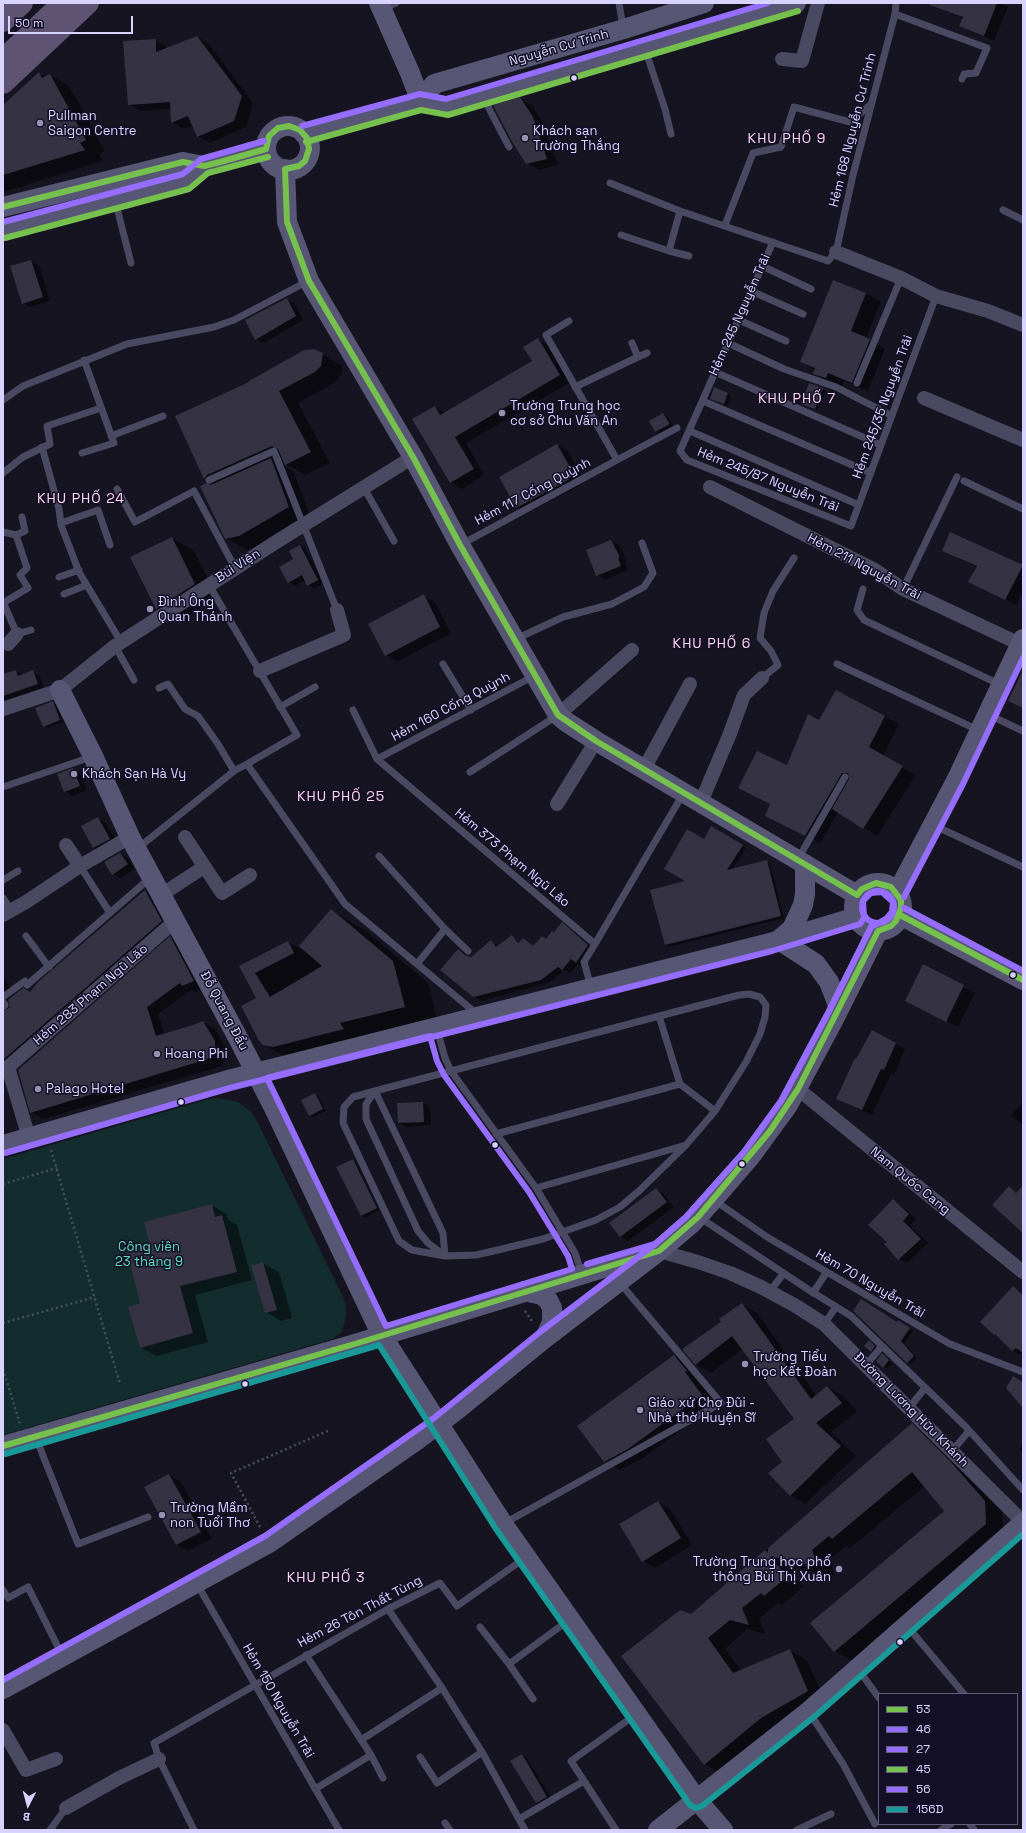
<!DOCTYPE html>
<html>
<head>
<meta charset="utf-8">
<style>
  body { margin:0 }
  #map { position:relative; width:1026px; height:1833px; overflow:hidden; background:#161421; font-family:"Space Grotesk",sans-serif }
  canvas { display:block }
  .frame { position:absolute; inset:0; border:4px solid #d9d4ff; pointer-events:none }
  .legend { position:absolute; left:878px; top:1693px; width:140px; height:132px; box-sizing:border-box; background:#130f26; border:1px solid #625e7d; margin:0; padding:5px 7px; list-style:none; font-size:12px; color:#d9d4ff }
  .legend li { display:flex; align-items:center; gap:8px; height:20px }
  .legend b { width:20px; border:1px solid #625e7d }
  .north { position:absolute; left:8px; top:1785px; width:40px; height:40px; -webkit-text-stroke:3px #130f26; paint-order:stroke; rotate:186deg; font-size:11px; font-weight:700; line-height:16px; text-align:center; color:#d9d4ff }
  .north::after { content:''; display:block; margin:auto; width:14px; height:18px; background:#d9d4ff; clip-path:polygon(50% 0,100% 100%,50% 72%,0 100%) }
  .scale { position:absolute; left:8px; top:16px; width:125px; height:18px; box-sizing:border-box; border:2px solid #d9d4ff; border-top:0; padding-left:5px; font-size:12px; line-height:14px; white-space:nowrap; color:#d9d4ff; -webkit-text-stroke:3px #130f26; paint-order:stroke }
</style>
</head>
<body>
<div id="map">
<canvas width="1026" height="1833"></canvas>
<div class="frame"></div>
<ul class="legend">
<li><b style="height:5px;background:#76c04d"></b>53</li>
<li><b style="height:5px;background:#966eff"></b>46</li>
<li><b style="height:5px;background:#966eff"></b>27</li>
<li><b style="height:5px;background:#76c04d"></b>45</li>
<li><b style="height:5px;background:#966eff"></b>56</li>
<li><b style="height:5px;background:#1a9999"></b>156D</li>
</ul>
<div class="north">B</div>
<div class="scale">50 m</div>
</div>
<script>
const g = document.querySelector('canvas').getContext('2d');
g.lineJoin = 'round';
function paint(path, color) {
  g.fillStyle = color;
  g.fill(path, 'evenodd');
}
function shape(rows) {
  const path = new Path2D();
  for (const r of rows) {
    if (r.length === 3) {
      path.moveTo(r[0] + r[2], r[1]);
      path.arc(r[0], r[1], r[2], 0, 2 * Math.PI);
      continue;
    }
    path.moveTo(r[0], r[1]);
    for (let i = 2; i < r.length; i += 2) path.lineTo(r[i], r[i + 1]);
  }
  return path;
}
function strokePath(path, color, width, dash) {
  g.strokeStyle = color;
  g.lineWidth = width;
  g.lineCap = dash ? 'butt' : 'round';
  g.setLineDash(dash || []);
  g.stroke(path);
}
function label(font, color, halo, rows, align = 'center') {
  g.font = font + ' "Space Grotesk",sans-serif';
  g.lineWidth = 3;
  g.setLineDash([]);
  g.textBaseline = 'middle';
  g.strokeStyle = halo;
  g.fillStyle = color;
  for (const [text, x, y, turn = 0] of rows) {
    g.save();
    g.translate(x, y);
    g.rotate((+turn || 0) * Math.PI / 180);
    g.textAlign = isNaN(turn) ? turn : align;
    if (halo) g.strokeText(text, 0, 0);
    g.fillText(text, 0, 0);
    g.restore();
  }
}
paint(shape([
  [219,1098,238,1102,252,1113,257,1121,343,1297,346,1306,346,1316,342,1332,332,1339,3,1435,3,1159,209,1099]
]), '#132c2d');
paint(shape([
  [923,3,1000,3,1008,7,994,41,960,26,963,18],
  [197,37,209,44,253,103,246,127,210,143,198,136,193,125,184,129,172,122,171,109,140,111,129,104,155,40,167,47,167,49],
  [39,73,46,77,50,75,69,86,105,151,99,154,103,161,3,192,3,107],
  [520,99,532,105,544,125,558,165,539,170,527,163],
  [31,261,39,265,50,301,30,307,23,303,12,267],
  [866,293,881,302,866,338,885,349,868,391,844,381,842,386,829,382,814,373,815,370,801,362],
  [286,299,294,303,303,320,264,343,256,339],
  [538,339,549,346,571,382,466,443,484,475,462,489,450,482,435,407,445,413,533,362],
  [322,354,342,365,342,374,334,383,298,403,330,463,305,475,286,464,284,461,279,463,294,472,311,520,249,551,226,538,211,486,215,484,205,478,176,417],
  [715,389,731,395,727,406,715,400],
  [822,389,826,391,818,410,805,405],
  [663,414,667,416,673,426,659,433,656,432,650,421],
  [557,445,568,451,580,474,579,486,527,513,516,507],
  [951,533,1023,566,1023,591,1016,605,980,587,977,567,943,551],
  [172,538,194,551,217,597,180,621,157,608,131,558],
  [611,541,619,545,627,561,625,562,628,570,605,580,597,575],
  [300,546,306,550,324,584,314,589,308,585,305,580,295,586,289,582],
  [424,596,435,602,451,633,397,662,386,655],
  [16,671,23,675,33,672,39,675,44,687,3,701,3,676],
  [836,691,899,724,883,756,916,775,877,836,838,812,820,843,766,816,787,767,820,722],
  [53,702,56,704,63,722,47,728,44,726],
  [73,769,81,774,87,790,72,796,65,791],
  [98,818,106,823,117,843,101,852,94,848,82,827],
  [711,828,746,848,732,870,767,862,770,864,784,918,669,947,665,945,687,881,704,840],
  [120,854,128,858,135,869,120,878,113,874],
  [146,891,154,896,170,926,3,1078,3,976,14,993,8,998,6,1002,6,1012,31,993],
  [331,910,366,931,428,983,439,1027,299,1065,263,1044,258,999,240,966,288,942,308,953],
  [562,924,595,950,583,967,578,964,570,973,565,970,548,983,481,1001,474,996,459,950,472,958,491,942,499,946,512,937,520,942,523,939,534,947,554,933],
  [170,938,182,944,205,987,195,992,191,990,158,1014,165,1035,203,1022,215,1029,226,1048,227,1056,222,1066,43,1119,31,1112],
  [924,966,975,993,958,1027,918,1007],
  [872,1031,905,1049,894,1075,891,1074,872,1115,847,1104,857,1060],
  [315,1094,318,1096,326,1111,314,1117,310,1115],
  [1023,1101,1023,1125,1011,1116],
  [423,1103,430,1107,431,1125,407,1127,399,1123],
  [353,1160,356,1162,379,1210,365,1218,362,1216,338,1167],
  [656,1189,663,1193,674,1207,628,1241,621,1237,610,1223],
  [893,1200,900,1205,916,1219,910,1226,928,1243,907,1263,899,1259,888,1242],
  [211,1205,227,1214,228,1220,237,1225,252,1280,195,1295,208,1342,156,1356,140,1347,141,1304],
  [263,1263,279,1272,292,1318,281,1321,266,1312],
  [1013,1287,1023,1294,1023,1352,1020,1355,1013,1350,981,1322],
  [742,1304,757,1313,817,1396,827,1387,843,1396,857,1412,831,1432,856,1456,805,1504,790,1495,783,1462,795,1419,742,1349,711,1373,696,1364,722,1323],
  [854,1311,897,1323,898,1321,913,1331,904,1343,917,1358,911,1364,908,1362],
  [869,1342,878,1349,874,1353,871,1351],
  [883,1355,892,1363,887,1369,883,1367],
  [674,1356,690,1365,717,1404,643,1458,620,1470,605,1462],
  [912,1425,929,1435,968,1474,1002,1512,1003,1534,852,1661,835,1651,946,1511,925,1486,850,1548,846,1546,829,1560,835,1576,785,1565,803,1587,782,1605,778,1603,759,1619,766,1634,747,1629,725,1649,741,1670,790,1650,807,1660,825,1701,722,1774,705,1764,623,1656,691,1615],
  [1023,1445,1023,1453,1019,1449],
  [169,1475,181,1482,212,1539,188,1551,177,1545,146,1487],
  [658,1502,670,1509,692,1545,655,1568,643,1561],
  [522,1755,527,1758,552,1800,542,1806,536,1803]
]), '#0007');
paint(shape([
  [929,3,997,3,984,36,959,26,963,17,929,5],
  [197,36,242,96,234,121,197,137,188,116,171,123,170,102,128,105,123,41,156,39,156,52],
  [39,72,42,78,50,74,86,140,80,143,85,150,3,175,3,105],
  [520,97,533,117,547,159,526,164,511,140,493,105],
  [31,260,43,297,22,304,10,266],
  [833,280,866,293,851,331,870,339,852,383,828,373,826,378,813,374,815,368,800,362],
  [287,298,296,316,255,340,245,320],
  [538,338,560,375,455,437,474,469,450,483,412,419,435,406,440,415,532,361,523,347],
  [314,349,323,353,321,366,315,372,279,391,311,452,285,465,278,449,272,446,207,475,204,479,175,416,249,382,249,381,304,350],
  [809,383,823,388,815,409,801,404],
  [714,387,728,393,724,404,710,399],
  [663,413,670,424,655,432,649,421],
  [557,444,570,467,568,480,516,508,499,477],
  [271,458,289,507,239,536,225,539,200,486,206,483,211,485],
  [950,532,1023,565,1005,600,968,582,977,566,942,551],
  [172,537,195,584,156,609,130,557],
  [611,540,620,557,618,558,621,566,596,576,586,550],
  [300,545,318,580,307,586,302,575,288,583,279,567,293,559,289,551],
  [424,594,440,627,385,656,368,624],
  [16,670,18,676,33,670,38,684,3,696,3,674],
  [1023,670,1023,708,1008,701],
  [836,690,885,716,869,747,903,766,863,829,832,809,849,779,848,773,842,773,805,836,765,816,770,804,738,788,757,751,787,765,808,714,819,720],
  [53,701,60,720,43,727,35,708],
  [73,768,80,786,64,792,57,774],
  [98,817,110,839,93,848,81,826],
  [711,826,743,845,727,870,767,860,781,916,665,945,650,890,685,881,664,869,687,829,704,839],
  [120,853,128,864,112,875,104,862],
  [145,890,162,921,3,1060,3,1012,10,1007,8,1000,23,988,30,992,39,981],
  [331,909,393,961,405,1007,340,1023,344,1029,273,1047,263,1045,259,1041,241,1006,256,998,239,966,288,941,294,953,255,973,270,997,322,966,299,946],
  [562,922,588,945,576,963,571,959,562,970,558,967,541,980,473,997,440,970,458,949,465,955,471,957,491,940,496,947,512,935,518,943,523,938,533,946,542,936,546,939,552,931,554,932],
  [170,936,194,981,182,986,180,983,147,1007,156,1036,193,1025,203,1021,215,1041,215,1049,211,1058,30,1113,18,1070],
  [923,964,964,985,946,1022,905,1001],
  [872,1030,896,1043,884,1070,881,1069,862,1110,836,1099,855,1058,856,1059],
  [315,1093,323,1109,309,1116,301,1100],
  [423,1102,424,1122,398,1123,397,1103],
  [353,1159,377,1208,361,1216,336,1167],
  [1023,1185,1023,1233,992,1205,1009,1186,1016,1193],
  [656,1188,667,1202,620,1237,609,1223],
  [893,1199,909,1214,903,1221,921,1239,898,1260,884,1244,887,1242,868,1225],
  [212,1204,215,1217,222,1215,237,1272,180,1286,193,1333,140,1348,128,1307,140,1303,127,1252,150,1246,144,1222],
  [263,1262,277,1310,265,1313,251,1266],
  [1013,1286,1023,1295,1023,1353,1016,1348,1012,1351,995,1334,994,1335,980,1322],
  [861,1299,897,1322,898,1320,910,1328,901,1341,914,1356,907,1363,853,1311],
  [742,1303,811,1399,827,1386,842,1403,816,1423,841,1446,790,1496,768,1473,782,1462,766,1439,794,1419,732,1336,695,1365,682,1349,721,1322,719,1319],
  [869,1340,875,1346,871,1352,864,1346],
  [882,1353,889,1360,883,1368,876,1361],
  [674,1355,687,1371,685,1372,702,1395,628,1449,604,1462,577,1426],
  [1013,1376,1023,1382,1023,1408,1006,1388],
  [912,1423,951,1462,985,1501,986,1524,834,1652,810,1623,944,1511,912,1472,832,1539,829,1536,812,1550,818,1567,770,1556,787,1577,764,1596,761,1593,742,1608,749,1625,730,1620,708,1638,733,1673,790,1649,808,1691,761,1718,704,1765,621,1656,680,1610,691,1614,765,1550,768,1553,768,1548],
  [169,1474,201,1532,176,1545,144,1487],
  [658,1501,681,1538,642,1562,619,1524],
  [522,1754,547,1797,536,1803,510,1761]
]), '#343243');
strokePath(shape([
  [51,1150,120,1384],
  [3,1184,57,1168],
  [525,1311,532,1321],
  [3,1323,95,1297],
  [3,1369,20,1424],
  [260,1527,231,1473,330,1430]
]), '#44505f', 2.5, [2, 3]);
strokePath(shape([
  [619,3,623,27],
  [382,9,396,3],
  [895,14,987,48,976,73,964,74,962,79],
  [645,49,665,109,671,134],
  [483,97,509,147],
  [610,183,680,211,828,261,836,252,853,175,895,14,896,3],
  [115,200,131,263],
  [1003,210,1023,220],
  [680,211,669,251,689,256],
  [725,225,753,153,781,147,794,107,850,122,870,105],
  [621,235,669,251],
  [773,242,680,451,687,460,851,526,936,296],
  [762,266,811,289],
  [751,291,803,314],
  [739,320,786,341],
  [728,343,784,369,836,387,892,416],
  [638,357,647,353],
  [715,372,881,445],
  [857,383,901,278],
  [575,387,638,357,632,343],
  [3,400,23,386,127,344,214,327,234,320,308,281],
  [703,401,871,473],
  [690,431,859,505],
  [111,436,163,416],
  [42,447,59,509,61,525,79,572,121,642],
  [82,453,114,443,84,360],
  [617,460,677,428],
  [3,473,23,457,50,444,47,426,101,408],
  [209,480,274,451,337,610],
  [964,481,1023,509],
  [364,488,394,541],
  [117,489,135,522,194,491,235,568],
  [61,523,98,510,110,545],
  [3,532,16,535],
  [462,544,617,460,546,335,569,321],
  [59,577,79,570],
  [209,585,297,735,247,764],
  [863,589,857,610,864,620,1001,685],
  [903,589,957,477],
  [64,594,87,585],
  [3,602,17,634,31,630],
  [3,603,28,588,20,575,27,568,16,535,25,531,22,517],
  [516,639,563,617,612,604,644,587,653,573,642,543],
  [115,646,134,680],
  [443,664,471,710],
  [837,664,978,730],
  [762,678,778,665,771,651,760,638,764,613,773,591,794,558],
  [159,688,168,684,185,709,198,716,218,744,234,771],
  [280,707,315,687],
  [353,710,377,759,595,944,584,962,591,987],
  [989,715,1023,731],
  [377,759,534,676],
  [470,772,558,715],
  [3,787,91,757],
  [933,825,1023,867],
  [138,848,234,771,247,764,345,904,477,1014],
  [379,856,445,929,468,951],
  [798,859,845,777],
  [80,866,110,913],
  [3,880,18,871],
  [3,898,11,910],
  [26,936,49,967],
  [595,944,683,794],
  [417,964,445,929],
  [3,997,25,981,27,985,150,878],
  [3,1002,5,1005,3,1007],
  [659,1016,680,1084,715,1111],
  [437,1029,445,1058,451,1071,536,1188,575,1253,582,1274],
  [375,1091,443,1233,445,1256,412,1250,399,1241,343,1123,344,1107,353,1097,375,1091],
  [496,1134,680,1084],
  [536,1188,686,1145,715,1111,746,1062,760,1034,765,1017,766,1005,760,997,749,994,739,995,375,1091,366,1104,366,1119,418,1231,428,1243,445,1256,476,1255,502,1249,543,1239,596,1220,620,1207,639,1191,686,1145],
  [714,1200,767,1237,950,1344,1023,1372],
  [699,1217,809,1290,851,1316,966,1427,1023,1490],
  [770,1291,784,1273],
  [813,1293,826,1273],
  [824,1324,836,1307],
  [866,1365,882,1346],
  [909,1408,925,1388],
  [36,1438,78,1544,148,1517],
  [952,1451,969,1431],
  [503,1524,721,1403,620,1283],
  [197,1584,339,1830],
  [3,1590,8,1598,28,1587,62,1655],
  [388,1609,442,1688,482,1752,525,1830],
  [480,1627,509,1664,533,1699],
  [908,1627,964,1694],
  [306,1655,371,1755,383,1778],
  [509,1664,569,1620],
  [858,1669,879,1698],
  [809,1712,843,1764,875,1824],
  [361,1740,442,1688],
  [420,1757,437,1783,482,1752],
  [315,1789,371,1755],
  [519,1819,584,1781],
  [445,1823,450,1830],
  [970,1824,974,1830],
  [50,1830,66,1808],
  [194,1830,159,1759,154,1743,388,1609,440,1583,457,1606,525,1558],
  [616,1830,571,1761,635,1715],
  [797,1830,831,1814],
  [941,1830,951,1824]
]), '#4a4962', 7);
strokePath(shape([
  [782,59,802,61,818,3],
  [836,252,901,278,936,296,988,311,1023,325],
  [924,398,1023,440],
  [710,487,875,570,903,589,1020,644],
  [8,644,17,634],
  [260,671,344,635,337,610],
  [3,709,60,690,115,646,276,542,413,457],
  [558,715,632,650],
  [644,769,690,684],
  [701,802,729,736,744,695,762,678],
  [557,804,596,741],
  [185,837,222,893,250,875],
  [66,845,80,866],
  [161,895,204,867],
  [3,915,26,902,80,866,130,837],
  [798,1089,1023,1272],
  [29,1138,8,1067,175,921],
  [659,1251,698,1262,730,1273,761,1287,796,1306,824,1324,1023,1522],
  [3,1730,26,1770,56,1759],
  [66,1808,119,1778,159,1759]
]), '#4a4962', 14);
strokePath(shape([
  [379,3,410,73,421,102],
  [421,102,434,84,624,29,704,3],
  [288,148,22],
  [304,134,421,102,446,107,796,3],
  [285,169,287,222,309,281,413,457,460,545,558,715,565,721,596,741,857,895],
  [3,207,183,162,204,166,266,149],
  [3,230,187,181,204,166],
  [60,690,93,756,130,837,238,1038,274,1108,382,1336,503,1524,697,1800,723,1830],
  [878,907,24],
  [897,893,956,781,1023,639],
  [900,915,1023,980],
  [779,940,816,964,829,982,839,1008],
  [779,940,792,929,803,905,805,894,805,864],
  [3,1145,228,1080,770,943,856,917],
  [524,1291,542,1295,548,1300,552,1308,552,1322,545,1338],
  [3,1446,358,1343,646,1255],
  [3,1689,269,1543,417,1440,458,1409,545,1338,659,1251,692,1223,713,1200,750,1157,788,1105,834,1019,878,931],
  [658,1830,809,1711,1023,1523]
]), '#575674', 20);
strokePath(shape([
  [3,21,22,3],
  [3,60,63,3],
  [3,83,88,3]
]), '#5e5373', 22);
strokePath(shape([
  [3,207,183,162,204,166,220,162,266,149,269,136,278,128,289,126,300,130,307,138,309,149,305,161,299,166,285,169,287,222,309,281,413,457,460,545,558,715,596,741,857,895,862,889,876,883,891,887,901,900,901,908,896,921,891,926,878,931,798,1089,770,1131,698,1217,659,1251,358,1343,3,1446],
  [900,915,1023,980]
]), '#76c04d', 6);
strokePath(shape([
  [904,897,963,784,1023,658],
  [3,1680,265,1536,434,1418,540,1332,654,1245,686,1217,744,1152,781,1101,827,1015,871,927,886,919,892,912,893,902,882,892,871,893,863,901,864,918,860,924,772,951,230,1088,5,1153]
]), '#966eff', 6);
strokePath(shape([
  [878,907,16],
  [904,908,1023,971],
  [430,1036,437,1061,444,1075,529,1192,568,1256,572,1269,386,1326,267,1078,430,1036],
  [587,1264,655,1244,686,1217,744,1152,781,1101,827,1015,871,927]
]), '#966eff', 6);
strokePath(shape([
  [306,142,421,110,448,115,798,11],
  [5,238,189,189,208,173,268,157]
]), '#76c04d', 6);
strokePath(shape([
  [302,126,420,94,446,99,768,3],
  [3,222,183,174,201,159,264,141]
]), '#966eff', 6);
strokePath(shape([
  [5,1454,379,1345,496,1529,690,1805,696,1808,702,1806,814,1717,1023,1534]
]), '#1a9999', 6);
for (const [x, y, r, color] of [
  [574,78,3.5,"#d9d4ff"],
  [40,123,4,"#9591b1"],
  [525,138,4,"#9591b1"],
  [502,413,4,"#9591b1"],
  [150,609,4,"#9591b1"],
  [74,774,4,"#9591b1"],
  [1013,975,3.5,"#d9d4ff"],
  [157,1054,4,"#9591b1"],
  [38,1089,4,"#9591b1"],
  [181,1102,3.5,"#d9d4ff"],
  [495,1145,3.5,"#d9d4ff"],
  [742,1164,3.5,"#d9d4ff"],
  [745,1364,4,"#9591b1"],
  [245,1384,3.5,"#d9d4ff"],
  [640,1410,4,"#9591b1"],
  [162,1515,4,"#9591b1"],
  [839,1569,4,"#9591b1"],
  [900,1642,3.5,"#d9d4ff"]
]) {
  const dot = new Path2D();
  dot.arc(x, y, r, 0, 2 * Math.PI);
  g.fillStyle = color;
  g.fill(dot);
  strokePath(dot, '#130f26', 1.5);
}
label('13px', '#d9d4ff', '#130f26', [
  ["Nguyễn Cư Trinh",559,48,-16],
  ["Hẻm 168 Nguyễn Cư Trinh",853,130,-76],
  ["Hẻm 245 Nguyễn Trãi",740,315,-66],
  ["Hẻm 245/35 Nguyễn Trãi",883,407,-70],
  ["Hẻm 245/87 Nguyễn Trãi",768,480,22],
  ["Hẻm 117 Cống Quỳnh",533,492,-28],
  ["Bùi Viện",238,566,-33],
  ["Hẻm 211 Nguyễn Trãi",864,567,28],
  ["Hẻm 160 Cống Quỳnh",451,707,-28],
  ["Hẻm 373 Phạm Ngũ Lão",512,858,40],
  ["Hẻm 283 Phạm Ngũ Lão",91,995,-41],
  ["Ðỗ Quang Ðẩu",224,1011,62],
  ["Nam Quốc Cang",910,1181,39],
  ["Hẻm 70 Nguyễn Trãi",870,1284,30],
  ["Đường Lương Hữu Khánh",911,1410,45],
  ["Hẻm 26 Tôn Thất Tùng",360,1612,-28],
  ["Hẻm 150 Nguyễn Trãi",278,1701,60]
]);
label('13px', '#d9d4ff', '#130f26', [
  ["Pullman",48,116],
  ["Saigon Centre",48,131],
  ["Khách sạn",533,131],
  ["Trường Thắng",533,146],
  ["Trường Trung học",510,406],
  ["cơ sở Chu Văn An",510,421],
  ["Đình Ông",158,602],
  ["Quan Thánh",158,617],
  ["Khách Sạn Hà Vy",82,774],
  ["Hoang Phi",165,1054],
  ["Palago Hotel",46,1089],
  ["Trường Tiểu",753,1357],
  ["học Kết Đoàn",753,1372],
  ["Giáo xứ Chợ Đũi -",648,1403],
  ["Nhà thờ Huyện Sĩ",648,1418],
  ["Trường Mầm",170,1508],
  ["non Tuổi Thơ",170,1523],
  ["Trường Trung học phổ",831,1562,"right"],
  ["thông Bùi Thị Xuân",831,1577,"right"]
], 'left');
label('13px', '#5fe0c0', '#130f26', [
  ["Công viên",149,1247],
  ["23 tháng 9",149,1262]
]);
g.letterSpacing = '1px';
label('14px', '#ffd6f0', '#130f26', [
  ["KHU PHỐ 9",787,139],
  ["KHU PHỐ 7",797,399],
  ["KHU PHỐ 24",81,499],
  ["KHU PHỐ 6",712,644],
  ["KHU PHỐ 25",341,797],
  ["KHU PHỐ 3",326,1578]
]);
g.letterSpacing = '0px';
</script>
</body>
</html>
